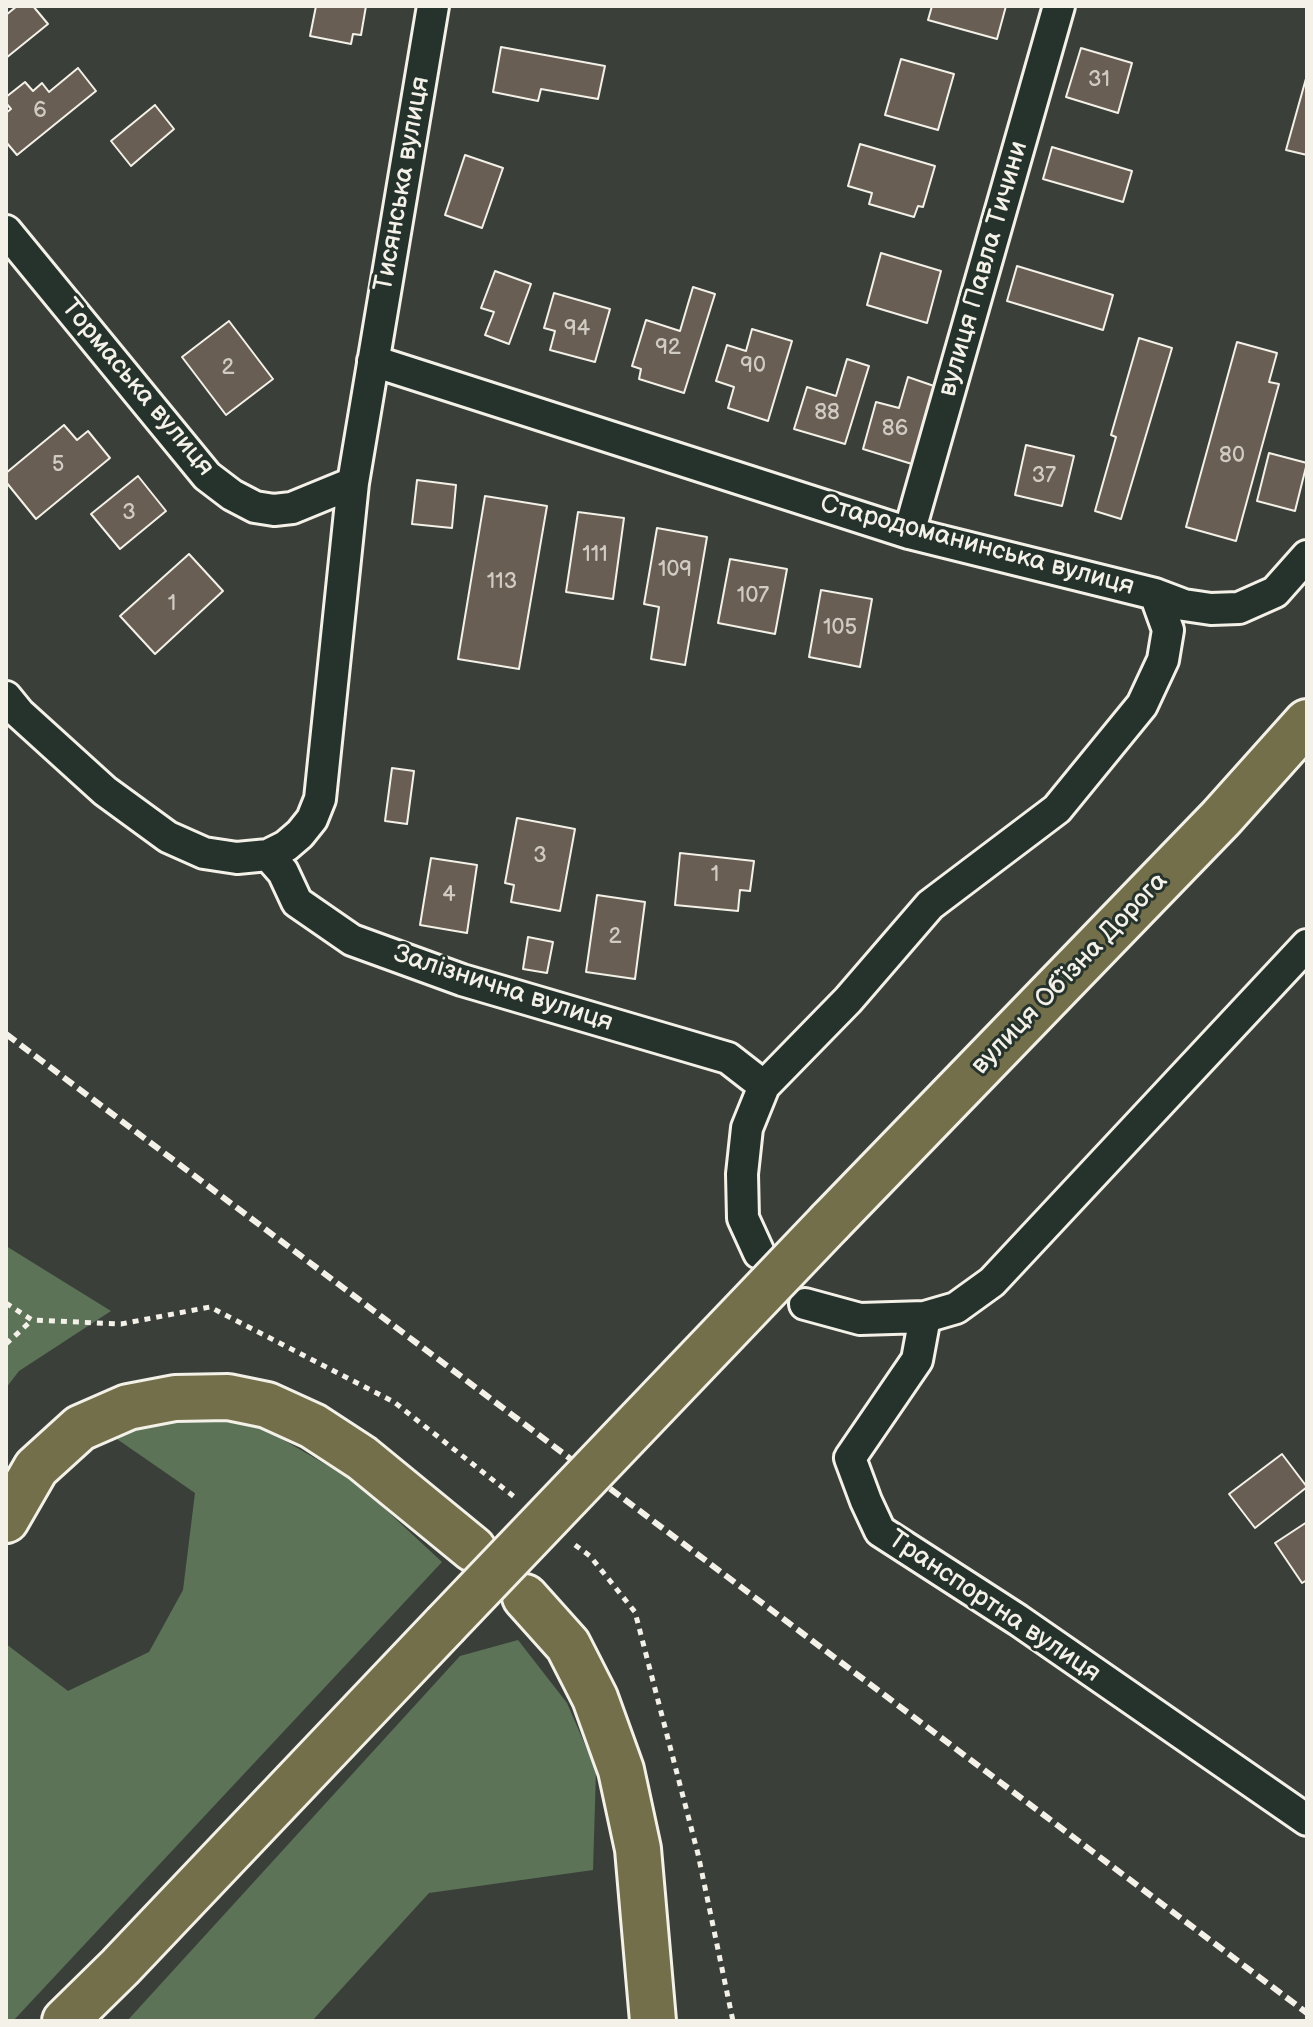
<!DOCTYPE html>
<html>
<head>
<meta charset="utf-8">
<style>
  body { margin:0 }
  #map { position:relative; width:1313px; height:2027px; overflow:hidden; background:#3a4039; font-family:"Balsamiq Sans",sans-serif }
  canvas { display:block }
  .frame { position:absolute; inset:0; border:8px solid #f4f1e8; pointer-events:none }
</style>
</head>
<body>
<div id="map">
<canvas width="1313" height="2027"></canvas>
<div class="frame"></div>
</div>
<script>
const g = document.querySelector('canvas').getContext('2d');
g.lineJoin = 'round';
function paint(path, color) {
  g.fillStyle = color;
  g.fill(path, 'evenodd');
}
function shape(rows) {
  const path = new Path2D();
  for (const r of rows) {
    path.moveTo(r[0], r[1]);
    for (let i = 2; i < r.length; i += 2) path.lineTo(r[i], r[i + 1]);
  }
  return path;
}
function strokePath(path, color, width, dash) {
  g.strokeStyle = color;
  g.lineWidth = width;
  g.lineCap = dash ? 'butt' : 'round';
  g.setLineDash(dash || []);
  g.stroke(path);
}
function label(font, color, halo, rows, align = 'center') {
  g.font = font + ' "Balsamiq Sans",sans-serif';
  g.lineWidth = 6;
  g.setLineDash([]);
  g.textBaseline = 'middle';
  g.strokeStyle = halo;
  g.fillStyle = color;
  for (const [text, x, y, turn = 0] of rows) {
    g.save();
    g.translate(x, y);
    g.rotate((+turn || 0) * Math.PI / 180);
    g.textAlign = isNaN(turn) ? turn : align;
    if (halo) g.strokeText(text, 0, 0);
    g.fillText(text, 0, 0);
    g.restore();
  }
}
paint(shape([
  [6,1246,111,1311,19,1371,6,1388],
  [197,1417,263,1428,356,1482,442,1562,13,2021,6,2021,6,1644,68,1691,149,1652,183,1590,195,1493,114,1437,136,1425],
  [518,1640,567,1703,596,1770,593,1870,429,1893,312,2021,127,2021,460,1656]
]), '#5c7358');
const building = shape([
  [17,6,33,6,48,24,6,58,6,15,17,6],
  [316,6,366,6,361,35,353,34,351,44,310,36,316,6],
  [932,6,1006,6,997,39,928,20,932,6],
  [501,47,605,66,598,99,541,89,538,101,493,92,501,47],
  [1081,48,1132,63,1118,113,1066,97,1081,48],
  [901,59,954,74,938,130,885,115,901,59],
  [78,68,96,91,17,155,6,142,6,113,11,109,6,103,6,97,25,82,33,91,42,83,49,92,78,68],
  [1307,75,1307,155,1286,150,1307,75],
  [155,105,174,129,131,166,111,141,155,105],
  [860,144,935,166,923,207,918,206,914,217,869,204,872,193,848,186,860,144],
  [1052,147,1132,171,1123,202,1043,179,1052,147],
  [465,155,503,168,482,228,445,215,465,155],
  [881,253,941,271,927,323,867,305,881,253],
  [1017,266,1113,295,1103,330,1007,301,1017,266],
  [495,271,531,284,509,344,485,335,494,312,481,308,495,271],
  [693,287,715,294,684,393,639,379,641,369,632,366,646,320,680,331,693,287],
  [554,293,610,309,595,362,550,350,555,331,544,328,554,293],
  [229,321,273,379,226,415,182,357,229,321],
  [752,329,792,341,768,421,728,408,734,387,716,381,727,345,746,351,752,329],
  [1139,338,1172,348,1121,519,1095,511,1116,437,1111,435,1139,338],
  [1237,342,1277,353,1269,382,1279,384,1236,541,1186,527,1237,342],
  [847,359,869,366,845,444,794,429,807,387,836,396,847,359],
  [908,377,934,386,912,464,863,449,876,402,899,408,908,377],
  [64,425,77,440,88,431,110,458,36,519,6,482,6,473,64,425],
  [1026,445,1074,456,1062,506,1015,495,1026,445],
  [1269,453,1307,463,1295,511,1257,501,1269,453],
  [138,476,166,511,120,549,91,514,138,476],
  [417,480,456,485,452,528,412,524,417,480],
  [485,496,547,506,519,669,458,659,485,496],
  [578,512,624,518,613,599,566,592,578,512],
  [657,528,707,537,685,665,651,659,659,607,644,604,657,528],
  [189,554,223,591,155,654,120,616,189,554],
  [730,559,787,569,775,634,718,623,730,559],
  [821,590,872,599,860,667,809,657,821,590],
  [392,768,414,771,407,824,385,821,392,768],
  [517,818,575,829,560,911,511,902,514,885,505,883,517,818],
  [680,853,754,861,750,891,740,890,738,911,675,905,680,853],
  [431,858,477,865,467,933,420,925,431,858],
  [597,895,645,902,635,979,586,972,597,895],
  [528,937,553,942,547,973,523,969,528,937],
  [1282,1454,1307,1487,1255,1528,1229,1494,1282,1454],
  [1307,1522,1307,1580,1302,1583,1275,1543,1307,1522]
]);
paint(building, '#695e54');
strokePath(building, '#f4f1e8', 2);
const street = shape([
  [6,231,207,476,232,495,255,507,274,510,292,508,353,483,433,6],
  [373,361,909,533,1155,594,1168,630,1163,660,1142,705,1057,809,930,905,848,1000,764,1086,747,1128,742,1174,743,1218,759,1253],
  [909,533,1059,6],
  [1155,594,1184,605,1211,609,1239,608,1275,592,1307,556],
  [6,697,19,713,105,791,168,837,204,853,237,858,268,855,283,872,297,902,352,940,462,980,728,1058,764,1086],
  [268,855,286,846,300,834,312,819,320,799,353,483],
  [805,1304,860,1319,925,1317,956,1308,992,1282,1307,945],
  [925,1317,917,1360,850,1458,866,1501,880,1531,1018,1620,1307,1820]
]);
const highway = shape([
  [830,1222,1221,818,1307,722],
  [6,1520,36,1468,80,1428,128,1407,175,1398,228,1397,267,1405,313,1426,362,1458,473,1549],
  [525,1597,568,1645,595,1698,621,1770,638,1849,653,2021],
  [65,2021,120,1967,445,1625]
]);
strokePath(street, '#f4f1e8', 36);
strokePath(highway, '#f4f1e8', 50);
strokePath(shape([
  [6,1303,32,1320,121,1324,210,1307,394,1402,517,1499],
  [6,1344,32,1320],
  [575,1545,590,1556,635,1612,698,1854,733,2021]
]), '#f4f1e8', 5, [6, 6]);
strokePath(street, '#26332d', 30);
strokePath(highway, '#726f4a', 44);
strokePath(shape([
  [6,1034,1307,2013]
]), '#f4f1e8', 6, [12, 6]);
const highwayBridge = shape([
  [445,1625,830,1222]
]);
strokePath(highwayBridge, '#f4f1e8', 50, []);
strokePath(highwayBridge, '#726f4a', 44);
label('22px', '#d1ccc3', null, [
  ["31",1099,80],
  ["6",40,111],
  ["94",577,329],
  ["92",668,348],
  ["90",753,366],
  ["2",228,368],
  ["88",827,413],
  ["86",895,429],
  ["80",1232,456],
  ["5",58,465],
  ["37",1044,476],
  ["3",129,513],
  ["111",595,555],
  ["109",675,570],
  ["113",502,582],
  ["107",753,596],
  ["1",172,604],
  ["105",840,628],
  ["3",540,856],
  ["1",715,875],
  ["4",449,895],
  ["2",615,937]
]);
label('26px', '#f4f1e8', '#26332d', [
  ["Тисянська вулиця",403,184,-80],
  ["вулиця Павла Тичини",984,269,-74],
  ["Тормаська вулиця",137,388,50],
  ["Стародоманинська вулиця",977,546,15],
  ["вулиця Обʼїзна Дорога",1070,974,-46],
  ["Залізнична вулиця",503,989,18],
  ["Транспортна вулиця",994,1607,34]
]);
</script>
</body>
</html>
